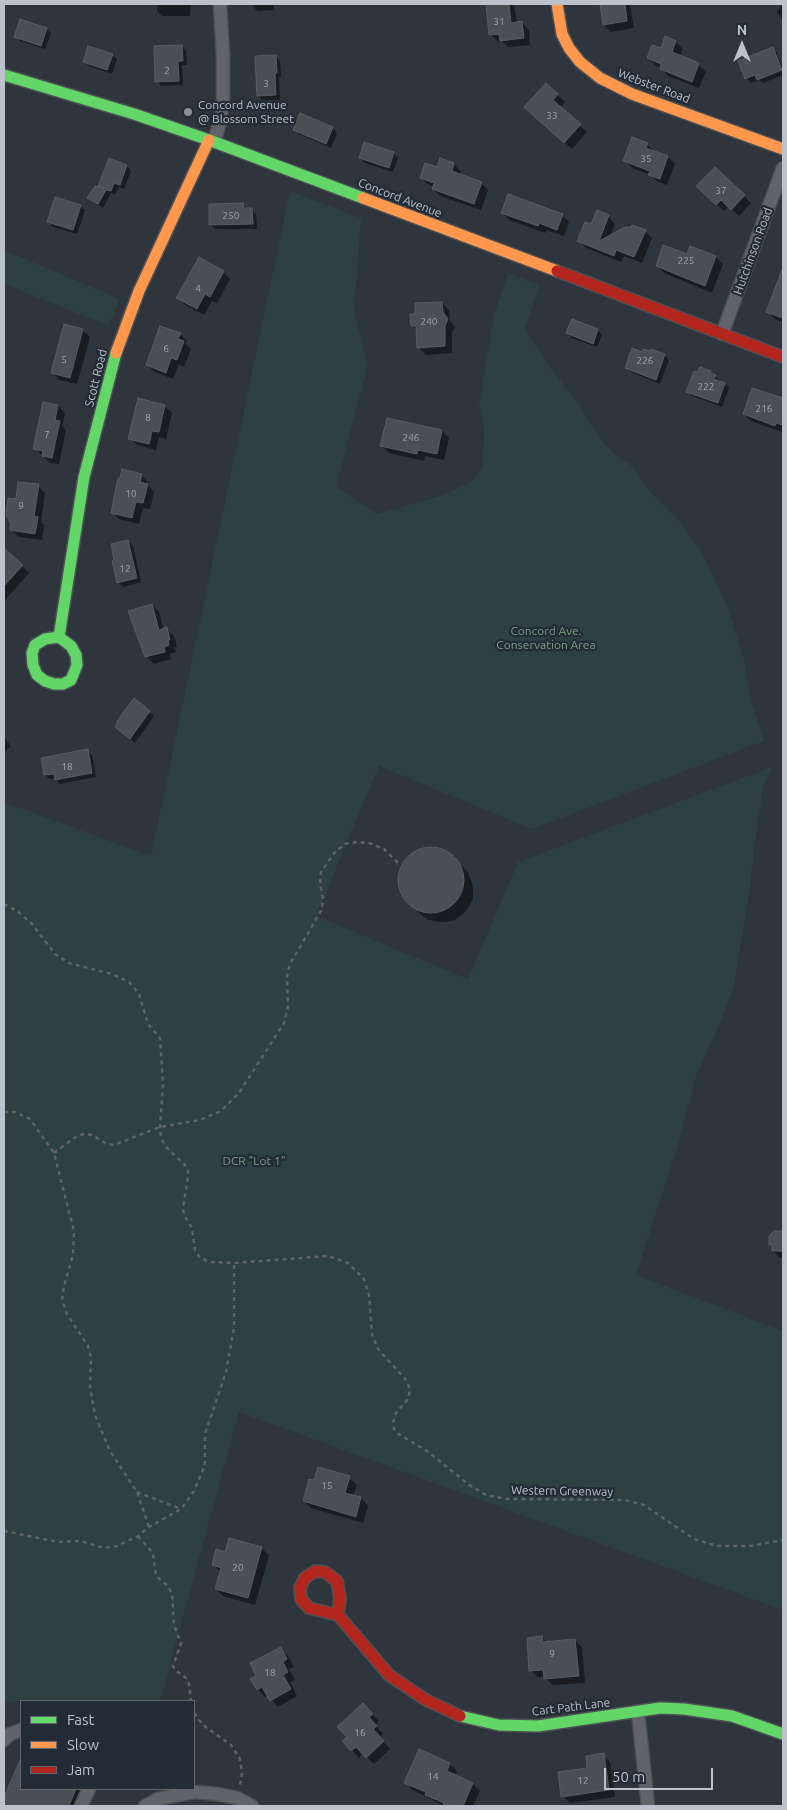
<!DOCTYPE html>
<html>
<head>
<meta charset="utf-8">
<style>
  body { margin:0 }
  #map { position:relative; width:787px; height:1810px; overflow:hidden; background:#2f353c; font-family:Ubuntu,sans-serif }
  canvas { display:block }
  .frame { position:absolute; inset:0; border:5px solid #bbc2cb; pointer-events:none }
  .legend { position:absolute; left:20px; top:1700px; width:175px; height:90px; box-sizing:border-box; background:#232c36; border:1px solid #606872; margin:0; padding:6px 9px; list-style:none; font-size:15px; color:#bbc2cb }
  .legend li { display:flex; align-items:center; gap:10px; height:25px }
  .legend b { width:25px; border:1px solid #606872 }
  .north { position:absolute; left:717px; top:20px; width:50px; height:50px; -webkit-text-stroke:4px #232c36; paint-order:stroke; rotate:0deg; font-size:14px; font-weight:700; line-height:20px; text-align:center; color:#bbc2cb }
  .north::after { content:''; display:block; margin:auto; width:18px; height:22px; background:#bbc2cb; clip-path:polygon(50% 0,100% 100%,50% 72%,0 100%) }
  .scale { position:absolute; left:604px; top:1768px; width:109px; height:22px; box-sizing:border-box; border:2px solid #bbc2cb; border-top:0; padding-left:6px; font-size:15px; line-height:18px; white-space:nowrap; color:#bbc2cb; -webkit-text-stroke:4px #232c36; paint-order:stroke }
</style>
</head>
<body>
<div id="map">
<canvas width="787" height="1810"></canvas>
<div class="frame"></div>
<ul class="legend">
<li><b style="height:6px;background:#63d668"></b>Fast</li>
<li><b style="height:6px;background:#ff974d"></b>Slow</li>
<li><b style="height:6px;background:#b3261e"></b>Jam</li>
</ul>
<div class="north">N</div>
<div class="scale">50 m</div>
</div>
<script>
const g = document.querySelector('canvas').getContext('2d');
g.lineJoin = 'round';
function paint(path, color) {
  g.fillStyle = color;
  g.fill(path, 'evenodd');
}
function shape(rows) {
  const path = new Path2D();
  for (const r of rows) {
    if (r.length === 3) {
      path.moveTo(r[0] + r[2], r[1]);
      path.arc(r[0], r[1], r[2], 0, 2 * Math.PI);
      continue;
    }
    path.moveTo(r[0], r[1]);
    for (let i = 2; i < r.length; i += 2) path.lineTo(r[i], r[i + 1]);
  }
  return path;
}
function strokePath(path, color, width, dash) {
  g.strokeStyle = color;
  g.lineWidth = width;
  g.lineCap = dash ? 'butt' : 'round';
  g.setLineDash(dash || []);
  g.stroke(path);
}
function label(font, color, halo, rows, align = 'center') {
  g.font = font + ' Ubuntu,sans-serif';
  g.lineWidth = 4.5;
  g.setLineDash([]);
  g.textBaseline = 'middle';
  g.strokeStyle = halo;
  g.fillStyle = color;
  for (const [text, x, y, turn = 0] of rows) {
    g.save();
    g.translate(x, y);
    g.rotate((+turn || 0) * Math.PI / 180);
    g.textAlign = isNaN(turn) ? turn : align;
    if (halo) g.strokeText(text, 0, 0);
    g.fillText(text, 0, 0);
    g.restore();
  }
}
paint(shape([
  [290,191,361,218,354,311,368,365,336,486,377,514,441,496,472,481,483,466,484,430,479,405,494,316,508,273,539,285,525,329,549,366,581,407,589,422,604,443,620,459,629,463,651,493,679,521,701,551,727,605,744,660,752,703,764,741,532,829,379,766,316,916,468,979,518,862,772,767,763,788,755,841,750,888,734,986,721,1021,696,1076,678,1145,636,1275,783,1331,783,1610,239,1412,160,1701,21,1701,4,1703,4,802,151,856],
  [4,250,120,299,109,326,4,284]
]), '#2d4042');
paint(shape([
  [157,4,191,4,190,16,162,16,157,11],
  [253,4,274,4,274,10,258,11,253,7],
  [487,4,514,4,517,23,522,23,529,30,530,45,508,47,502,41,498,42,491,34],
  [601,4,630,4,634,28,611,32,604,25],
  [782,4,783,4,783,19,777,13],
  [46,29,51,33,45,49,20,41,16,36],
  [676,42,683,49,680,57,698,64,706,72,699,88,668,76,661,68,655,65,648,58],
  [182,46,186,51,187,65,182,65,183,85,161,86,157,81],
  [773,49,777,53,783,68,783,75,763,83,759,80,751,83,746,78],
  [112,55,117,59,112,74,89,66,84,62],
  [276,57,280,61,281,77,279,77,280,100,263,100,258,96],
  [546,85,565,102,560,108,587,132,572,149,533,114],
  [301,114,333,128,337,133,331,148,299,134,294,129],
  [365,144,394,153,398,158,393,172,365,163,360,158],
  [647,144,654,151,668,157,675,164,667,185,657,181,650,175,632,168,625,161],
  [110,159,127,166,131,171,124,189,119,187,115,195,111,193,103,208,89,198,103,190,100,186],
  [454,164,461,172,459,175,481,183,488,190,481,210,440,196,433,189,434,187,429,185,421,178,437,169],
  [715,169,751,203,739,216,729,206,724,211,698,186],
  [243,205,256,214,257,229,215,229,210,225],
  [80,206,85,210,77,234,53,227,49,222],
  [502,213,562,215,569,222,564,236,546,230,545,233,509,220],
  [608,216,615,224,610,236,645,231,652,238,642,263,624,256,621,262,586,248,579,241,592,226],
  [690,248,716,257,723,264,712,293,664,273,657,266,688,256],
  [223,272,230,279,217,303,212,301,204,315,185,305,177,298],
  [779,280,783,282,783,322,775,319,768,312],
  [442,303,449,310,450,321,455,327,452,333,452,353,426,355,418,347,417,330,412,326],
  [572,320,598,330,602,335,597,347,572,338,568,333],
  [82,330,90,337,77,384,59,380,52,372],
  [180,334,187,341,186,344,191,349,184,367,179,364,173,379,155,372,147,365],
  [651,350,665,356,669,360,660,384,631,372,626,368,643,353,650,353],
  [710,372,729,388,722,407,692,396,688,391],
  [768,394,783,399,782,432,751,421,744,414],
  [58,406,65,413,62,426,66,430,59,464,50,463,35,448],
  [164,406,172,413,166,439,159,437,156,450,137,445,130,438],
  [442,431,449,438,444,460,425,456,424,461,389,453,382,446],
  [141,475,148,482,148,485,154,492,150,509,143,508,139,524,119,519,112,512],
  [38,486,45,493,41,522,44,525,42,540,19,537,11,530,17,500],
  [128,541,133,546,141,582,123,587,118,582],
  [8,553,29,573,4,601,4,558],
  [152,605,159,612,164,630,166,629,174,636,177,647,174,647,176,652,170,654,171,659,154,664,146,656],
  [149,712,154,716,135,743,121,731],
  [4,737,11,746,4,752],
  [87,751,92,755,96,777,60,784,55,778,50,779,45,775],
  [431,848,441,850,449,854,456,861,467,871,471,879,473,888,473,898,469,907,463,914,455,920,446,922,437,922,427,919,420,914,403,896,400,887,399,878,401,869,406,860,413,854,422,850],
  [775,1232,783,1232,783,1250,775,1250,777,1252,783,1252,783,1258,780,1258,773,1251,773,1247,770,1245],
  [349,1478,357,1485,353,1496,361,1498,368,1506,363,1523,311,1508,304,1501,315,1481],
  [261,1548,269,1555,255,1605,223,1596,216,1589,221,1572,213,1565],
  [542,1637,547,1642,575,1640,582,1647,585,1683,552,1685,545,1677,538,1677,530,1670],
  [280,1648,288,1656,294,1667,289,1669,295,1680,290,1682,297,1696,278,1707,268,1695,265,1697,258,1690,252,1679,258,1676],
  [370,1712,379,1721,375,1725,383,1734,379,1737,390,1749,374,1764,363,1753,359,1758,352,1750],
  [420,1751,450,1764,457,1771,455,1776,473,1784,480,1791,473,1806,444,1806,413,1790,406,1783],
  [603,1755,610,1762,615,1797,570,1803,563,1796],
  [21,1761,21,1789,90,1789,82,1806,4,1806,4,1800]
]), '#0007');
const building = shape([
  [486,4,509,4,511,23,522,21,524,38,500,41,499,34,489,35,486,4],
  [600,4,625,4,627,21,603,25,600,4],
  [20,19,47,28,41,46,14,37,20,19],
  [665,36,676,41,672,52,699,63,692,82,660,69,661,64,647,58,652,45,661,48,665,36],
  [182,45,183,61,178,61,179,81,155,82,154,46,182,45],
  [88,46,113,54,107,70,83,62,88,46],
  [773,47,782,70,757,80,755,75,745,79,738,61,773,47],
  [276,55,277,73,275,73,276,95,257,96,255,56,276,55],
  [546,83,558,94,553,100,581,124,564,143,524,107,546,83],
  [300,113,333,127,326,144,293,130,300,113],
  [632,137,648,143,646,148,668,156,660,179,648,175,650,171,623,161,632,137],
  [364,142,394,152,389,168,359,158,364,142],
  [109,158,127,165,120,185,114,183,111,191,106,190,98,204,87,198,95,186,106,189,98,186,109,158],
  [440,158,454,163,452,171,482,182,474,204,432,189,434,183,420,178,425,163,437,167,440,158],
  [715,167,745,195,731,210,721,200,716,205,696,186,715,167],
  [508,194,563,214,557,230,539,223,538,226,501,213,508,194],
  [55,197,81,205,73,230,47,222,55,197],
  [243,203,244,208,252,208,253,224,209,225,209,204,243,203],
  [597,210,609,215,599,241,625,227,631,227,632,225,646,230,634,257,616,250,614,256,577,241,585,222,591,224,597,210],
  [663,245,687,254,690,246,716,256,705,286,656,266,663,245],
  [199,257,224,271,210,297,205,294,197,309,176,298,199,257],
  [782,270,783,270,783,318,766,312,782,270],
  [442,302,443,312,448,319,445,326,445,346,417,348,416,326,411,326,410,314,415,314,415,303,442,302],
  [572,319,598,329,593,344,566,333,572,319],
  [64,324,83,329,70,378,51,373,64,324],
  [160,326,181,333,178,339,184,341,177,360,171,358,166,373,146,365,160,326],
  [632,348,642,352,643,349,650,351,651,349,665,354,656,380,625,368,632,348],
  [700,367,711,371,710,373,716,375,714,379,725,383,718,403,686,392,694,371,698,372,700,367],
  [752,388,783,398,783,425,776,423,775,426,743,414,752,388],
  [138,398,165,405,159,432,152,431,149,444,128,439,138,398],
  [43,402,58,405,55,420,60,421,52,458,42,456,43,451,33,449,43,402],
  [387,418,442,430,437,454,418,450,417,454,380,446,387,418],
  [122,469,142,474,140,482,148,484,143,503,136,502,132,518,111,513,118,478,120,478,122,469],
  [18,482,39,484,34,516,38,517,35,534,10,530,11,524,6,515,8,498,16,499,18,482],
  [128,540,137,578,117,583,112,561,114,560,111,544,128,540],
  [4,548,23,565,4,586,4,548],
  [152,604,159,630,167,627,170,640,168,640,169,645,164,647,165,652,145,657,128,611,152,604],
  [134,698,150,711,130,739,115,727,118,722,117,721,134,698],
  [88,749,92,773,55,780,54,774,44,775,41,758,88,749],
  [431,880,33],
  [774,1231,783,1231,783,1251,772,1251,772,1245,769,1245,769,1236,774,1231],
  [318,1467,350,1476,345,1493,361,1497,356,1517,303,1501,309,1479,314,1480,318,1467],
  [229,1538,262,1547,248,1598,215,1589,221,1568,212,1565,216,1549,225,1552,229,1538],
  [542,1636,543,1642,575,1639,579,1676,544,1679,543,1670,529,1671,527,1638,542,1636],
  [281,1647,287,1659,283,1662,288,1672,283,1675,291,1689,270,1701,262,1687,257,1690,250,1679,256,1676,250,1663,281,1647],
  [363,1703,373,1714,369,1717,377,1726,373,1729,384,1741,366,1758,356,1747,351,1751,342,1741,347,1737,337,1727,363,1703],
  [419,1749,450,1763,447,1771,473,1783,463,1806,443,1806,444,1803,425,1795,426,1792,404,1783,419,1749],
  [604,1753,609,1790,561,1797,558,1772,587,1768,586,1756,604,1753],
  [21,1758,21,1789,76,1789,69,1806,4,1806,4,1797,21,1758]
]);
paint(building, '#4a4f55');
strokePath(building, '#585c63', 1);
const street = shape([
  [214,142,220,122,223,100,223,56,220,4],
  [722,334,783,168],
  [638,1712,648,1806],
  [4,1740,10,1734,21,1730],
  [81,1806,89,1789],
  [145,1806,158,1799,195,1792,217,1794,237,1798,252,1806]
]);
const fast = shape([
  [4,75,134,114,209,140,363,198],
  [59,637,71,646,76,655,77,665,71,680,63,684,54,684,45,681,37,675,33,665,32,653,35,645,45,639,59,637,84,477,116,353],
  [460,1716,499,1725,538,1726,660,1708,684,1709,732,1716,783,1734]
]);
const slow = shape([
  [557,4,562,34,569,48,580,62,600,78,632,94,783,149],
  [363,198,557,271],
  [116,353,139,291,209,140]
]);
const jam = shape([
  [557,271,783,357],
  [338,1615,340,1598,337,1581,325,1572,315,1571,305,1578,300,1588,301,1599,309,1608,338,1615,389,1675,426,1700,460,1716]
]);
strokePath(street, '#4d5156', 15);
strokePath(fast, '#4d5156', 14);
strokePath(slow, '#4d5156', 14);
strokePath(jam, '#4d5156', 14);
strokePath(shape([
  [4,904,17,911,32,924,55,954,69,963,112,974,129,982,139,994,148,1024,160,1038,163,1084,160,1127,161,1138,165,1146,184,1164,188,1170,188,1177,183,1208,184,1215,192,1228,195,1250,200,1258,210,1262,234,1263,328,1256,348,1263,364,1279,369,1295,372,1335,378,1349,407,1381,410,1390,408,1399,396,1413,393,1423,394,1429,397,1433,427,1451,468,1484,486,1495,507,1499,625,1500,644,1505,694,1539,717,1546,750,1546,783,1540],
  [4,1112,15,1112,30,1119,54,1153,74,1231,73,1255,64,1286,62,1300,67,1314,88,1346,91,1358,90,1387,95,1415,110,1451,137,1492,149,1527],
  [54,1153,77,1136,84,1134,92,1135,107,1144,114,1145,160,1127,200,1120,221,1111,239,1093,284,1023,288,1007,287,976,290,964,322,909,323,898,320,884,321,872,335,852,345,844,357,842,369,843,384,849,398,863],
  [137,1492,181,1509],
  [4,1531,58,1542,80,1541,104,1548,117,1546,138,1536,149,1527,181,1509,194,1491,205,1465,205,1434,226,1372,234,1328,234,1264],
  [138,1536,153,1553,156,1576,168,1586,172,1594,174,1625,181,1643,173,1666,175,1670,186,1678,189,1684,191,1701],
  [194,1713,203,1725,231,1745,240,1759,242,1773,240,1785]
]), '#5d6367', 2.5, [4, 4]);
strokePath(street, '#60646a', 12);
strokePath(fast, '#63d668', 11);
strokePath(slow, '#ff974d', 11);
strokePath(jam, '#b3261e', 11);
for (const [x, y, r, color] of [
  [188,112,5,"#8a9199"]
]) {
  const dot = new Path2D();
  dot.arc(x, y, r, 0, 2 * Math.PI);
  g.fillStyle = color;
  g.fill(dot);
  strokePath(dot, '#232c36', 2);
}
label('10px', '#9fa5ae', null, [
  ["31",499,22],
  ["2",167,71],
  ["3",266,84],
  ["33",552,116],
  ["35",646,159],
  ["37",721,191],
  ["250",231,216],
  ["225",686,261],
  ["4",198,289],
  ["240",429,322],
  ["6",166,349],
  ["5",64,360],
  ["226",645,361],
  ["222",706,387],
  ["216",764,409],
  ["8",148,418],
  ["7",47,435],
  ["246",411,438],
  ["10",131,494],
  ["9",21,506],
  ["12",125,569],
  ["18",67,767],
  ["15",327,1486],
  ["20",238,1568],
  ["9",552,1654],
  ["18",270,1673],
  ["16",360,1733],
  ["14",433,1777],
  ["12",583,1781]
]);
label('12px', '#bbc2cb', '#232c36', [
  ["Webster Road",654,86,21],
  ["Concord Avenue",400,198,21],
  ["Hutchinson Road",753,251,-70],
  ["Scott Road",96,378,-76],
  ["Western Greenway",562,1491,1],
  ["Cart Path Lane",571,1707,-7]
]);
label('12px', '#bbc2cb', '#232c36', [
  ["Concord Avenue",198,105],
  ["@ Blossom Street",198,119]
], 'left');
label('12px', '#7c9e83', '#232c36', [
  ["Concord Ave.",546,631],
  ["Conservation Area",546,645],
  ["DCR \"Lot 1\"",254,1161]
]);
</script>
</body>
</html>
